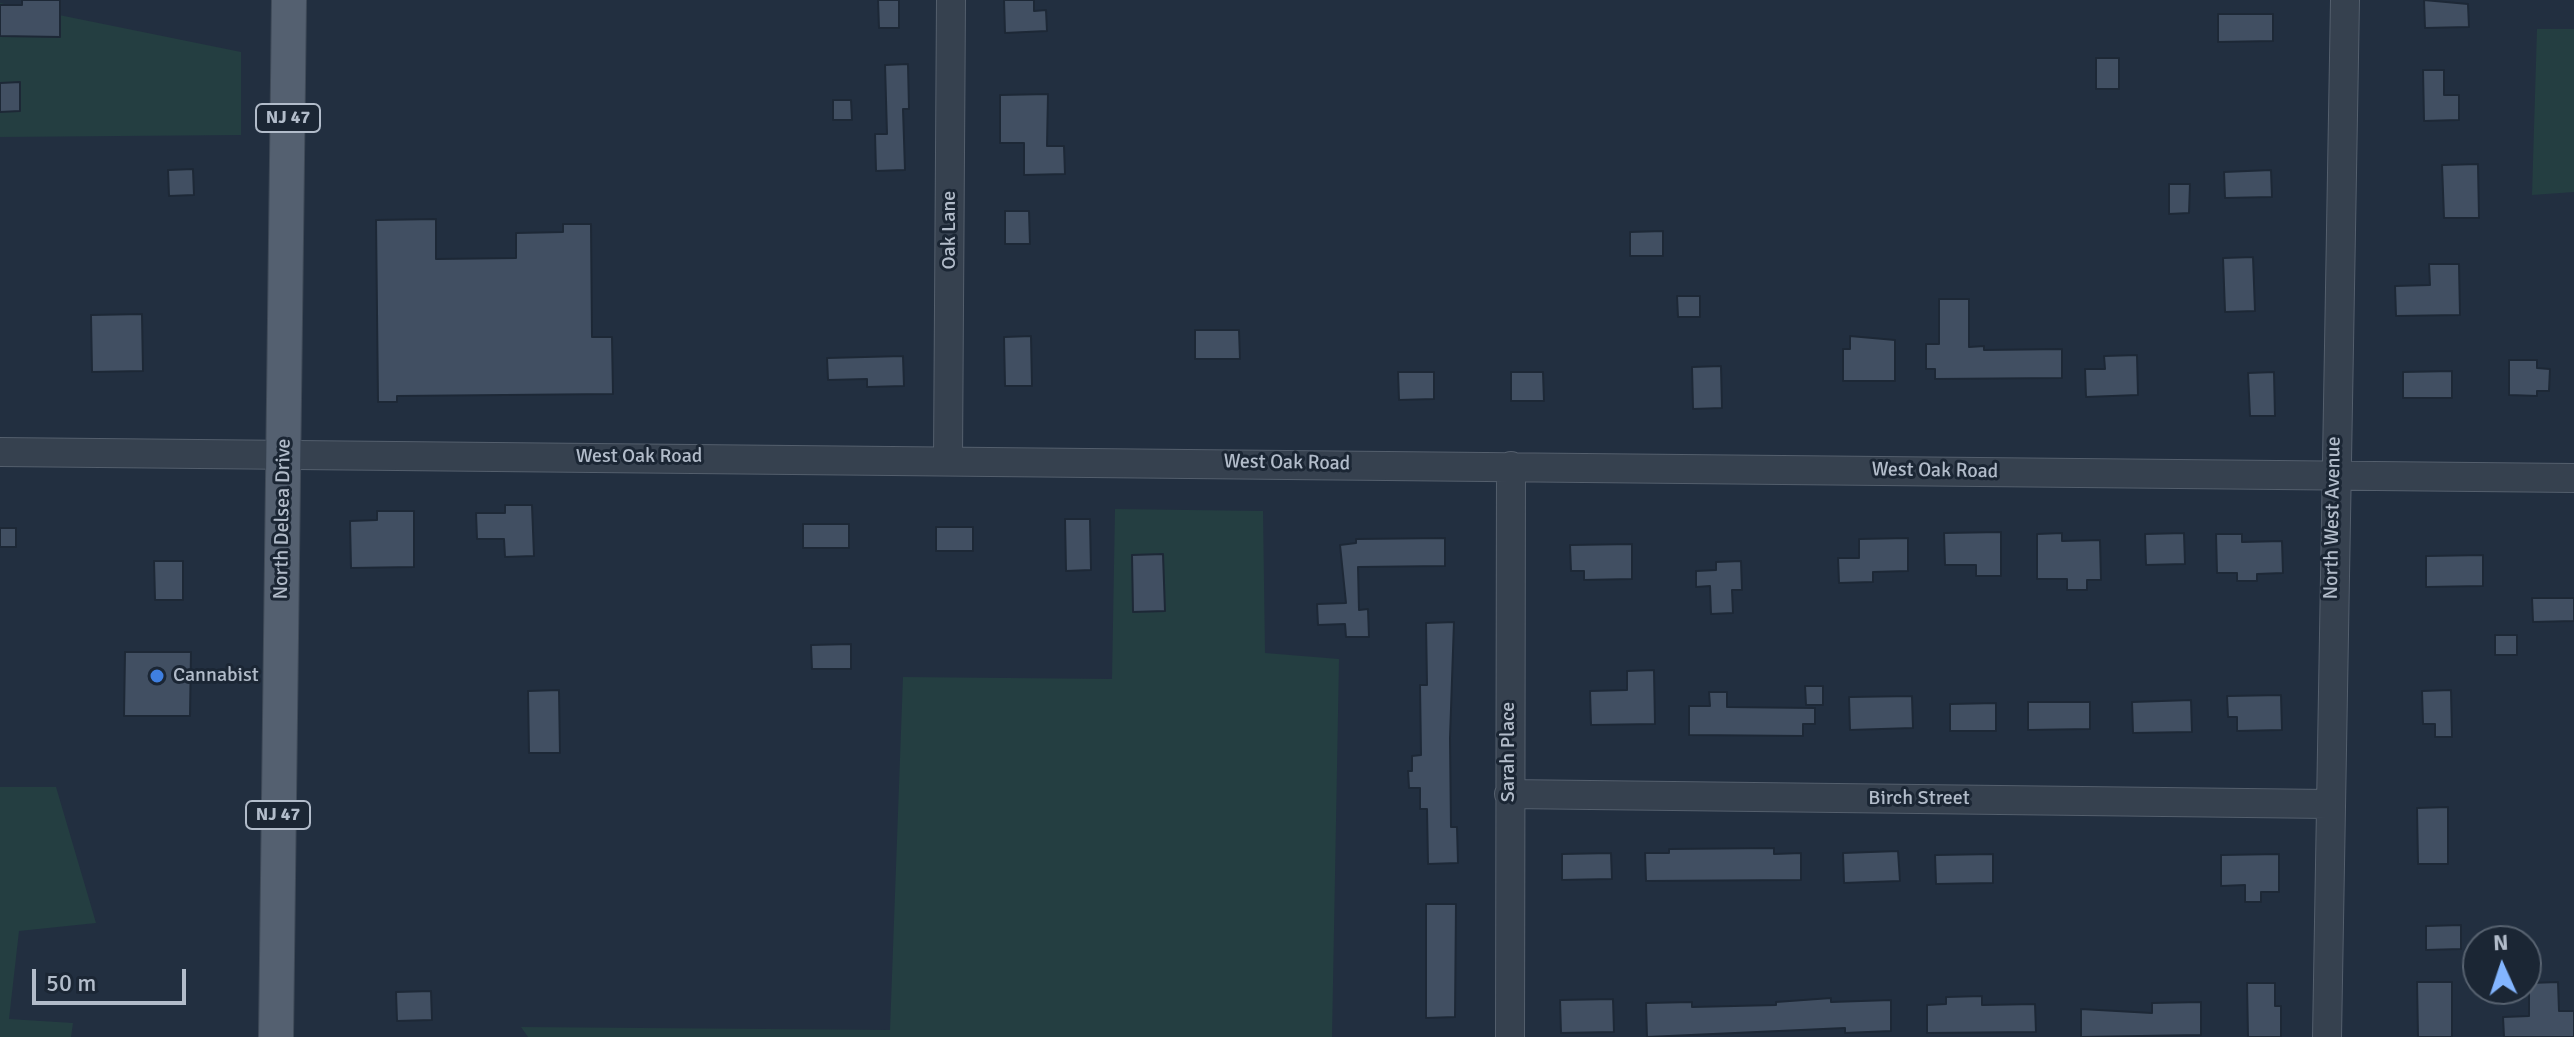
<!DOCTYPE html>
<html>
<head>
<meta charset="utf-8">
<style>
  body { margin:0 }
  #map { position:relative; width:2574px; height:1037px; overflow:hidden; background:#222f40; font-family:Signika,sans-serif }
  canvas { display:block }
  .north { position:absolute; left:2462px; top:925px; width:80px; height:80px; box-sizing:border-box; background:#1b2634; border:2px solid #576270; border-radius:50%; rotate:357deg; font-size:22px; font-weight:700; line-height:32px; text-align:center; color:#b2bcca }
  .north::after { content:''; display:block; margin:auto; width:28px; height:36px; background:#83b5ff; clip-path:polygon(50% 0,100% 100%,50% 72%,0 100%) }
  .scale { position:absolute; left:32px; top:969px; width:154px; height:36px; box-sizing:border-box; border:4px solid #b2bcca; border-top:0; padding-left:10px; font-size:24px; line-height:28px; white-space:nowrap; color:#b2bcca; -webkit-text-stroke:6px #1b2634; paint-order:stroke }
</style>
</head>
<body>
<div id="map">
<canvas width="2574" height="1037"></canvas>
<div class="north">N</div>
<div class="scale">50 m</div>
</div>
<script>
const g = document.querySelector('canvas').getContext('2d');
g.lineJoin = 'round';
function paint(path, color) {
  g.fillStyle = color;
  g.fill(path, 'evenodd');
}
function shape(rows) {
  const path = new Path2D();
  for (const r of rows) {
    path.moveTo(r[0], r[1]);
    for (let i = 2; i < r.length; i += 2) path.lineTo(r[i], r[i + 1]);
  }
  return path;
}
function strokePath(path, color, width, dash) {
  g.strokeStyle = color;
  g.lineWidth = width;
  g.lineCap = dash ? 'butt' : 'round';
  g.setLineDash(dash || []);
  g.stroke(path);
}
function label(font, color, halo, rows, align = 'center') {
  g.font = font + ' Signika,sans-serif';
  g.lineWidth = 6;
  g.setLineDash([]);
  g.textBaseline = 'middle';
  g.strokeStyle = halo;
  g.fillStyle = color;
  for (const [text, x, y, turn = 0] of rows) {
    g.save();
    g.translate(x, y);
    g.rotate((+turn || 0) * Math.PI / 180);
    g.textAlign = isNaN(turn) ? turn : align;
    if (halo) g.strokeText(text, 0, 0);
    g.fillText(text, 0, 0);
    g.restore();
  }
}
paint(shape([
  [0,3,241,52,241,135,0,137],
  [2537,29,2574,29,2574,192,2532,195],
  [1115,509,1263,511,1265,653,1339,659,1332,1037,528,1037,521,1027,890,1030,903,677,1112,679],
  [0,787,56,787,96,923,19,931,9,1019,73,1023,71,1037,0,1037]
]), '#243e41');
const building = shape([
  [22,0,60,0,60,37,0,36,0,5,22,5,22,0],
  [878,0,899,0,899,28,879,28,878,0],
  [1004,0,1034,0,1034,11,1046,10,1047,31,1005,33,1004,0],
  [2424,0,2468,4,2469,27,2425,28,2424,0],
  [2218,14,2273,14,2273,41,2218,42,2218,14],
  [2096,58,2119,58,2119,89,2096,89,2096,58],
  [908,64,909,109,903,109,905,170,876,171,875,134,887,134,885,65,908,64],
  [2423,70,2444,70,2444,95,2459,95,2459,120,2424,121,2423,70],
  [20,82,20,111,0,112,0,83,20,82],
  [1048,94,1047,146,1064,146,1065,174,1024,175,1024,143,1000,143,1000,95,1048,94],
  [833,100,851,100,852,120,833,120,833,100],
  [2478,164,2479,218,2444,218,2442,165,2478,164],
  [193,169,194,195,169,196,168,170,193,169],
  [2271,170,2272,197,2225,198,2224,172,2271,170],
  [2169,184,2190,184,2189,213,2169,214,2169,184],
  [1005,211,1029,211,1030,244,1005,244,1005,211],
  [436,219,436,259,516,258,516,233,563,232,563,224,591,224,592,337,612,337,613,394,397,396,397,402,378,402,376,220,436,219],
  [1663,231,1663,256,1630,256,1630,232,1663,231],
  [2253,257,2255,311,2225,312,2223,258,2253,257],
  [2429,264,2459,264,2460,315,2396,316,2395,286,2430,285,2429,264],
  [1677,296,1700,296,1700,317,1678,317,1677,296],
  [1939,299,1969,299,1969,347,1984,346,1984,350,2062,349,2062,378,1935,379,1935,369,1926,369,1926,344,1939,344,1939,299],
  [142,314,143,371,92,372,91,315,142,314],
  [1195,330,1239,330,1240,359,1195,359,1195,330],
  [1031,336,1032,386,1005,386,1004,337,1031,336],
  [1850,336,1895,340,1895,381,1843,381,1843,349,1850,349,1850,336],
  [2137,355,2138,395,2086,397,2085,369,2105,369,2104,356,2137,355],
  [903,356,904,386,867,387,867,379,828,380,827,358,903,356],
  [2509,360,2537,360,2537,368,2550,369,2549,391,2537,391,2537,396,2509,395,2509,360],
  [1721,366,1722,408,1693,409,1692,367,1721,366],
  [2452,371,2452,398,2403,398,2403,372,2452,371],
  [1398,372,1434,372,1434,399,1399,400,1398,372],
  [1511,372,1543,372,1544,401,1511,401,1511,372],
  [2274,372,2275,416,2250,416,2248,373,2274,372],
  [505,505,532,505,534,556,505,557,504,539,477,539,476,513,505,513,505,505],
  [377,511,414,511,414,567,351,568,350,521,377,520,377,511],
  [1065,519,1090,519,1091,570,1066,571,1065,519],
  [803,524,849,524,849,548,803,548,803,524],
  [936,527,973,527,973,551,936,551,936,527],
  [0,528,16,528,16,547,0,547,0,528],
  [2001,532,2001,576,1976,576,1976,565,1945,565,1944,533,2001,532],
  [2062,533,2062,541,2100,540,2101,580,2087,580,2087,590,2067,590,2067,579,2037,579,2037,534,2062,533],
  [2184,533,2185,564,2146,565,2145,534,2184,533],
  [2216,534,2242,534,2242,542,2282,541,2283,573,2257,574,2257,581,2237,581,2237,573,2217,573,2216,534],
  [1445,538,1445,566,1358,567,1359,610,1368,609,1369,637,1346,637,1345,624,1318,625,1317,604,1346,603,1340,545,1356,543,1356,539,1445,538],
  [1908,538,1908,571,1873,572,1873,582,1839,583,1838,558,1859,558,1859,539,1908,538],
  [1632,544,1632,579,1584,580,1584,571,1571,571,1570,545,1632,544],
  [1163,554,1165,611,1133,612,1132,555,1163,554],
  [2483,555,2483,586,2426,587,2426,556,2483,555],
  [154,561,183,561,183,600,155,600,154,561],
  [1741,561,1742,590,1732,590,1733,613,1711,614,1710,586,1696,587,1696,571,1716,570,1716,562,1741,561],
  [2532,598,2574,598,2574,621,2533,622,2532,598],
  [1454,622,1450,738,1451,827,1457,827,1458,863,1428,864,1427,809,1420,809,1420,788,1409,788,1408,771,1412,771,1412,756,1421,755,1420,685,1427,685,1426,623,1454,622],
  [2495,635,2517,635,2517,655,2495,655,2495,635],
  [851,644,851,669,812,669,811,645,851,644],
  [125,652,191,652,190,716,124,716,125,652],
  [1654,670,1655,724,1591,725,1590,691,1627,690,1627,671,1654,670],
  [1805,686,1823,686,1823,705,1806,705,1805,686],
  [559,690,560,753,529,753,528,691,559,690],
  [2451,690,2452,737,2435,737,2435,724,2423,724,2422,691,2451,690],
  [1709,692,1727,692,1727,707,1815,708,1815,724,1803,724,1803,736,1689,735,1689,706,1710,706,1709,692],
  [2281,695,2282,730,2237,731,2237,717,2228,717,2227,696,2281,695],
  [1912,696,1913,728,1850,730,1849,697,1912,696],
  [2191,700,2192,732,2133,733,2132,702,2191,700],
  [2028,702,2090,702,2090,729,2028,730,2028,702],
  [1996,703,1996,731,1950,731,1950,704,1996,703],
  [2448,807,2448,864,2418,864,2417,808,2448,807],
  [1774,848,1774,854,1801,853,1801,880,1646,881,1645,853,1669,853,1669,849,1774,848],
  [1898,851,1900,881,1844,883,1843,853,1898,851],
  [1611,853,1612,879,1562,880,1562,854,1611,853],
  [1993,854,1993,883,1936,884,1935,855,1993,854],
  [2279,854,2279,892,2261,892,2261,902,2245,902,2245,885,2221,886,2221,855,2279,854],
  [1426,904,1456,904,1455,1017,1426,1018,1426,904],
  [2461,925,2461,949,2426,950,2426,926,2461,925],
  [2417,982,2452,982,2452,1037,2418,1037,2417,982],
  [2558,982,2559,1011,2574,1011,2574,1037,2504,1037,2503,1017,2529,1016,2529,983,2558,982],
  [2247,983,2275,983,2275,1006,2281,1006,2281,1037,2248,1037,2247,983],
  [431,991,432,1020,397,1021,396,992,431,991],
  [1982,996,1982,1005,2035,1004,2036,1032,1927,1033,1927,1005,1946,1004,1946,997,1982,996],
  [1831,998,1831,1002,1891,1000,1891,1031,1845,1033,1845,1028,1647,1037,1646,1003,1692,1002,1692,1007,1776,1005,1776,1002,1831,998],
  [1613,999,1614,1032,1561,1033,1560,1000,1613,999],
  [2201,1002,2201,1035,2081,1037,2081,1009,2152,1013,2152,1003,2201,1002]
]);
paint(building, '#414f62');
strokePath(building, '#1d2836', 2);
const minor = shape([
  [0,452,2574,478],
  [948,459,951,0],
  [1509,794,2328,804],
  [1510,1037,1511,466],
  [2327,1037,2345,0]
]);
const major = shape([
  [276,1037,289,0]
]);
strokePath(minor, '#545f6d', 30);
strokePath(major, '#3f4a58', 36);
strokePath(minor, '#36414f', 28);
strokePath(major, '#546070', 34);
for (const [x, y, r, color] of [
  [157,676,8,"#3f7fe0"]
]) {
  const dot = new Path2D();
  dot.arc(x, y, r, 0, 2 * Math.PI);
  g.fillStyle = color;
  g.fill(dot);
  strokePath(dot, '#1b2634', 3);
}
for (const [x, y, w] of [
  [288,118,64],
  [278,815,64]
]) {
  const box = new Path2D();
  box.roundRect(x - w / 2, y - 14, w, 28, 6);
  g.fillStyle = '#1b2634';
  g.fill(box);
  strokePath(box, '#b2bcca', 2);
}
label('bold 18px', '#b2bcca', null, [
  ["NJ 47",288,118],
  ["NJ 47",278,815]
]);
label('20px', '#b2bcca', '#1b2634', [
  ["Oak Lane",950,230,-90],
  ["West Oak Road",639,457],
  ["West Oak Road",1287,463,1],
  ["West Oak Road",1935,471,1],
  ["North West Avenue",2333,518,-89],
  ["North Delsea Drive",283,519,-89],
  ["Sarah Place",1509,752,-90],
  ["Birch Street",1919,799]
]);
label('20px', '#b2bcca', '#1b2634', [
  ["Cannabist",173,676]
], 'left');
</script>
</body>
</html>
